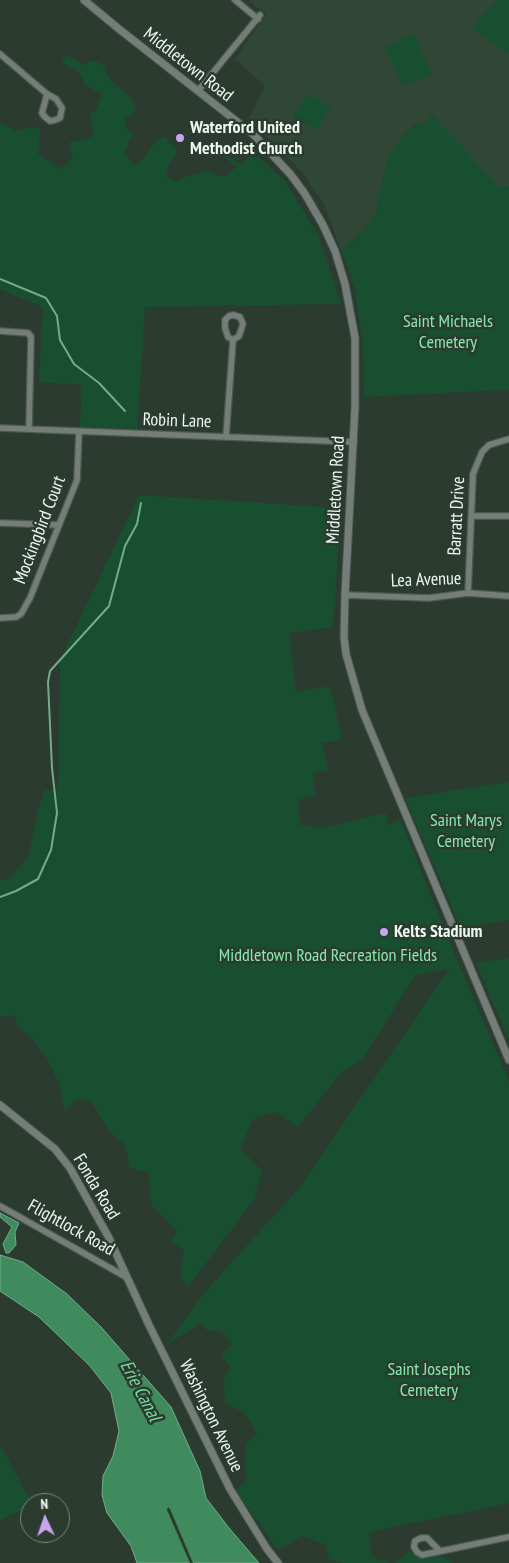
<!DOCTYPE html>
<html>
<head>
<meta charset="utf-8">
<style>
  body { margin:0 }
  #map { position:relative; width:509px; height:1563px; overflow:hidden; background:#2b3b30; font-family:"PT Sans Narrow",sans-serif }
  canvas { display:block }
  .north { position:absolute; left:20px; top:1493px; width:50px; height:50px; box-sizing:border-box; background:#2b3b30; border:1px solid #79877d; border-radius:50%; rotate:357deg; font-size:14px; font-weight:700; line-height:20px; text-align:center; color:#eef8f1 }
  .north::after { content:''; display:block; margin:auto; width:18px; height:22px; background:#c7a6ef; clip-path:polygon(50% 0,100% 100%,50% 72%,0 100%) }
</style>
</head>
<body>
<div id="map">
<canvas width="509" height="1563"></canvas>
<div class="north">N</div>
</div>
<script>
const g = document.querySelector('canvas').getContext('2d');
g.lineJoin = 'round';
function paint(path, color) {
  g.fillStyle = color;
  g.fill(path, 'evenodd');
}
function shape(rows) {
  const path = new Path2D();
  for (const r of rows) {
    path.moveTo(r[0], r[1]);
    for (let i = 2; i < r.length; i += 2) path.lineTo(r[i], r[i + 1]);
  }
  return path;
}
function strokePath(path, color, width, dash) {
  g.strokeStyle = color;
  g.lineWidth = width;
  g.lineCap = dash ? 'butt' : 'round';
  g.setLineDash(dash || []);
  g.stroke(path);
}
function label(font, color, halo, rows, align = 'center') {
  g.font = font + ' "PT Sans Narrow",sans-serif';
  g.lineWidth = 5;
  g.setLineDash([]);
  g.textBaseline = 'middle';
  g.strokeStyle = halo;
  g.fillStyle = color;
  for (const [text, x, y, turn = 0] of rows) {
    g.save();
    g.translate(x, y);
    g.rotate((+turn || 0) * Math.PI / 180);
    g.textAlign = isNaN(turn) ? turn : align;
    if (halo) g.strokeText(text, 0, 0);
    g.fillText(text, 0, 0);
    g.restore();
  }
}
paint(shape([
  [248,0,509,0,509,186,500,188,425,125,416,123,402,138,388,159,376,212,361,233,341,250,325,206,301,171,249,119,265,86,235,59,266,14]
]), '#304737');
paint(shape([
  [498,0,509,0,509,54,476,30,476,22],
  [414,34,432,74,403,86,385,47],
  [67,55,84,65,92,60,104,65,108,77,132,100,137,110,125,119,125,128,133,133,124,153,134,166,145,158,153,144,164,136,178,152,165,172,168,178,176,182,186,176,208,171,219,176,227,176,236,167,216,149,240,164,251,155,260,158,285,181,318,235,341,304,145,307,137,429,80,427,82,385,39,382,43,307,0,289,0,123,16,131,32,127,40,129,38,154,62,169,73,156,69,142,85,140,94,135,90,116,96,109,102,94,85,85,80,73,61,62],
  [308,93,331,108,316,131,293,116],
  [431,113,500,188,509,186,509,391,503,390,364,397,363,343,355,289,341,250,361,233,376,212,387,159,402,138,417,123,425,125],
  [139,495,341,508,333,627,289,633,296,692,330,686,342,740,322,743,328,771,313,773,315,795,298,800,300,825,322,828,386,813,388,825,400,819,460,967,509,1081,509,1503,369,1532,371,1556,390,1563,343,1563,329,1559,326,1545,301,1536,285,1547,277,1549,236,1491,247,1479,245,1465,246,1443,257,1435,245,1413,225,1403,224,1379,230,1366,221,1355,232,1344,221,1331,206,1330,202,1323,167,1344,205,1292,299,1188,449,969,416,975,362,1059,340,1074,298,1127,276,1112,253,1119,240,1148,262,1171,253,1201,187,1288,181,1275,184,1251,171,1241,177,1231,151,1204,149,1173,130,1168,125,1145,109,1131,91,1101,76,1099,65,1112,60,1085,47,1059,35,1042,19,1027,14,1015,0,1017,0,880,7,880,28,858,40,802,45,790,58,791,60,660],
  [509,782,509,920,461,928,405,798],
  [509,958,509,1040,476,963],
  [2,1448,32,1503,30,1503,30,1506,0,1520,0,1449],
  [410,1551,423,1560,438,1555,453,1563,395,1563]
]), '#194f31');
const water = shape([
  [0,1213,19,1223,15,1232,16,1245,9,1253,6,1253,3,1244,12,1227,0,1217,0,1213],
  [0,1255,23,1262,67,1294,101,1327,171,1407,200,1471,206,1498,229,1528,259,1563,137,1563,131,1546,107,1513,102,1495,103,1476,113,1456,119,1431,111,1393,90,1366,39,1317,0,1291,0,1255]
]);
paint(water, '#408b5e');
strokePath(water, '#74ac8a', 1);
paint(shape([
  [168,1507,170,1509,193,1563,190,1563,167,1510]
]), '#2b3b30');
strokePath(shape([
  [0,279,46,298,57,316,60,340,74,364,99,383,125,411],
  [0,897,16,891,38,879,51,850,57,813,52,768,48,682,50,671,109,606,125,546,137,524,141,503]
]), '#74ac8a', 2);
const minor = shape([
  [235,0,258,19],
  [0,54,47,94],
  [198,91,260,15],
  [47,94,56,99,62,108,60,118,55,120,50,121,45,117,42,113,47,94],
  [233,315,240,317,243,324,239,336,233,340,228,337,225,328,225,320,229,316,233,315],
  [0,331,28,333,31,337,29,428],
  [0,428,354,442],
  [226,437,233,340],
  [472,516,509,516],
  [0,523,59,525],
  [468,593,473,474,482,452,489,445,509,439],
  [345,595,429,598,468,593,509,596],
  [0,618,16,617,21,614,30,598,77,480,79,432],
  [0,1206,126,1277],
  [439,1550,427,1538,421,1538,415,1541,414,1547,417,1552,422,1555,509,1537]
]);
const tertiary = shape([
  [84,0,119,29,254,135,291,175,305,194,323,225,335,251,345,284,355,338,355,407,345,595,344,637,346,654,362,710,509,1060],
  [0,1105,55,1149,70,1168,109,1238,149,1325,230,1489,267,1549,278,1563]
]);
strokePath(minor, '#4a594f', 8);
strokePath(tertiary, '#4a594f', 9);
strokePath(minor, '#757d78', 5.5);
strokePath(tertiary, '#757d78', 7);
for (const [x, y, r, color] of [
  [180,138,5,"#c7a6ef"],
  [384,932,5,"#c7a6ef"]
]) {
  const dot = new Path2D();
  dot.arc(x, y, r, 0, 2 * Math.PI);
  g.fillStyle = color;
  g.fill(dot);
  strokePath(dot, '#2b3b30', 2);
}
label('18px', '#eef8f1', '#2b3b30', [
  ["Middletown Road",188,65,38],
  ["Robin Lane",177,421,2],
  ["Middletown Road",336,490,-87],
  ["Barratt Drive",457,516,-87],
  ["Mockingbird Court",40,530,-69],
  ["Lea Avenue",426,580,-2],
  ["Fonda Road",96,1187,59],
  ["Flightlock Road",71,1228,29],
  ["Washington Avenue",211,1416,64]
]);
label('bold 18px', '#eef8f1', '#2b3b30', [
  ["Waterford United",190,128],
  ["Methodist Church",190,149],
  ["Kelts Stadium",394,932]
], 'left');
label('18px', '#84eaab', '#2b3b30', [
  ["Saint Michaels",448,322],
  ["Cemetery",448,343],
  ["Saint Marys",466,821],
  ["Cemetery",466,842],
  ["Middletown Road Recreation Fields",328,956],
  ["Saint Josephs",429,1370],
  ["Cemetery",429,1391]
]);
label('italic 19px', '#74db9c', '#2b3b30', [
  ["Erie Canal",140,1391,62]
]);
</script>
</body>
</html>
